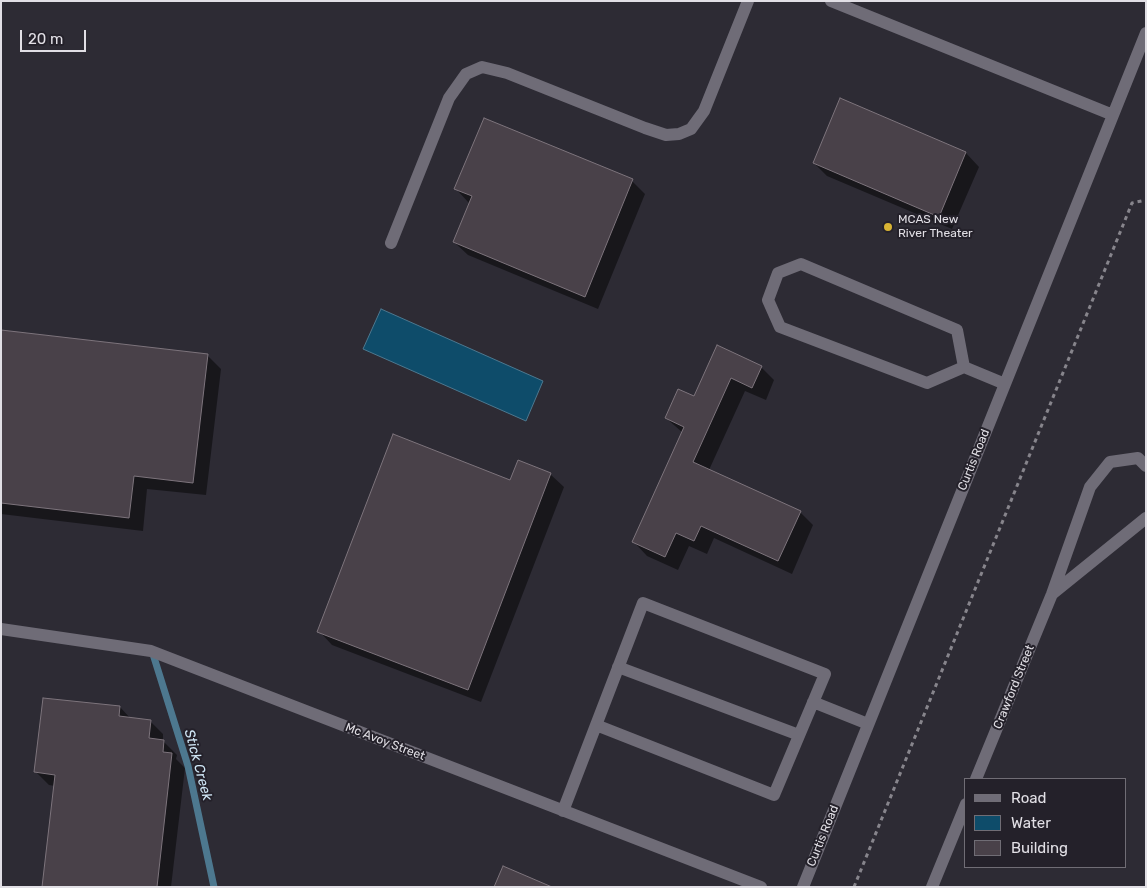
<!DOCTYPE html>
<html>
<head>
<meta charset="utf-8">
<style>
  body { margin:0 }
  #map { position:relative; width:1147px; height:888px; overflow:hidden; background:#2d2b34; font-family:Rubik,sans-serif }
  canvas { display:block }
  .frame { position:absolute; inset:0; border:2px solid #e1dfe5; pointer-events:none }
  .legend { position:absolute; left:964px; top:778px; width:162px; height:90px; box-sizing:border-box; background:#24212a; border:1px solid #706d75; margin:0; padding:6px 9px; list-style:none; font-size:15px; color:#e1dfe5 }
  .legend li { display:flex; align-items:center; gap:10px; height:25px }
  .legend b { width:25px; border:1px solid #706d75 }
  .scale { position:absolute; left:20px; top:30px; width:66px; height:22px; box-sizing:border-box; border:2px solid #e1dfe5; border-top:0; padding-left:6px; font-size:15px; line-height:18px; white-space:nowrap; color:#e1dfe5; -webkit-text-stroke:4px #24212a; paint-order:stroke }
</style>
</head>
<body>
<div id="map">
<canvas width="1147" height="888"></canvas>
<div class="frame"></div>
<ul class="legend">
<li><b style="height:6px;background:#6f6c77"></b>Road</li>
<li><b style="height:14px;background:#0e4c6a"></b>Water</li>
<li><b style="height:14px;background:#494149"></b>Building</li>
</ul>
<div class="scale">20 m</div>
</div>
<script>
const g = document.querySelector('canvas').getContext('2d');
g.lineJoin = 'round';
function paint(path, color) {
  g.fillStyle = color;
  g.fill(path, 'evenodd');
}
function shape(rows) {
  const path = new Path2D();
  for (const r of rows) {
    path.moveTo(r[0], r[1]);
    for (let i = 2; i < r.length; i += 2) path.lineTo(r[i], r[i + 1]);
  }
  return path;
}
function strokePath(path, color, width, dash) {
  g.strokeStyle = color;
  g.lineWidth = width;
  g.lineCap = dash ? 'butt' : 'round';
  g.setLineDash(dash || []);
  g.stroke(path);
}
function label(font, color, halo, rows, align = 'center') {
  g.font = font + ' Rubik,sans-serif';
  g.lineWidth = 4;
  g.setLineDash([]);
  g.textBaseline = 'middle';
  g.strokeStyle = halo;
  g.fillStyle = color;
  for (const [text, x, y, turn = 0] of rows) {
    g.save();
    g.translate(x, y);
    g.rotate((+turn || 0) * Math.PI / 180);
    g.textAlign = isNaN(turn) ? turn : align;
    if (halo) g.strokeText(text, 0, 0);
    g.fillText(text, 0, 0);
    g.restore();
  }
}
const water = shape([
  [381,309,543,381,526,421,363,349,381,309]
]);
paint(water, '#0e4c6a');
strokePath(water, '#4d788f', 1);
paint(shape([
  [841,100,966,153,979,167,952,229,827,176,814,163],
  [632,181,645,194,598,309,468,255,454,242,469,203,456,189],
  [1,331,208,356,221,369,206,495,147,489,143,531,1,514],
  [717,347,761,367,774,380,766,400,745,391,709,470,800,512,813,525,792,574,714,538,707,554,689,546,678,570,647,556,634,542,683,433,666,418,695,398],
  [550,474,564,487,481,702,332,645,319,631,511,481],
  [120,707,131,719,150,721,163,734,163,741,177,755,176,759,185,768,171,887,43,887,55,786,49,785,36,772]
]), '#0007');
strokePath(shape([
  [152,651,188,766,214,887]
]), '#4d788f', 7);
const building = shape([
  [840,98,966,152,939,217,813,163,840,98],
  [484,118,633,179,585,297,453,242,472,196,454,189,484,118],
  [1,330,208,354,193,483,134,476,129,518,1,503,1,330],
  [717,345,762,366,752,388,731,378,693,462,801,511,778,561,701,526,694,541,676,533,665,557,632,542,684,427,665,418,678,389,694,396,717,345],
  [393,434,510,480,518,460,551,473,468,690,317,632,393,434],
  [43,698,120,706,119,716,151,720,149,738,164,740,163,752,172,753,157,887,42,887,55,775,34,772,43,698],
  [503,866,552,887,494,887,503,866]
]);
paint(building, '#494149');
strokePath(building, '#7d747c', 1);
strokePath(shape([
  [854,887,1132,203,1146,200]
]), '#87858c', 3, [4, 4]);
strokePath(shape([
  [831,1,1113,115],
  [391,243,449,98,466,74,482,67,507,73,645,128,666,135,679,134,691,129,704,111,748,1],
  [964,367,957,330,801,264,778,273,768,300,780,327,927,383,964,367,1005,384],
  [1052,594,1146,518],
  [1,629,151,651,761,887],
  [618,667,799,735],
  [813,702,868,724],
  [976,779,1052,594,1090,487,1110,462,1138,458,1146,466],
  [563,811,643,603,825,674,774,795,596,725],
  [803,887,1146,33],
  [932,887,966,804]
]), '#6f6c77', 12);
for (const [x, y, r, color] of [
  [888,227,5,"#d8b434"]
]) {
  const dot = new Path2D();
  dot.arc(x, y, r, 0, 2 * Math.PI);
  g.fillStyle = color;
  g.fill(dot);
  strokePath(dot, '#24212a', 2);
}
label('12px', '#e1dfe5', '#24212a', [
  ["MCAS New",898,220],
  ["River Theater",898,234]
], 'left');
label('12px', '#e1dfe5', '#24212a', [
  ["Curtis Road",974,460,-68],
  ["Crawford Street",1014,687,-68],
  ["Mc Avoy Street",385,742,21],
  ["Curtis Road",823,836,-68]
]);
label('italic 14px', '#d1e8f7', '#24212a', [
  ["Stick Creek",198,765,75]
]);
</script>
</body>
</html>
